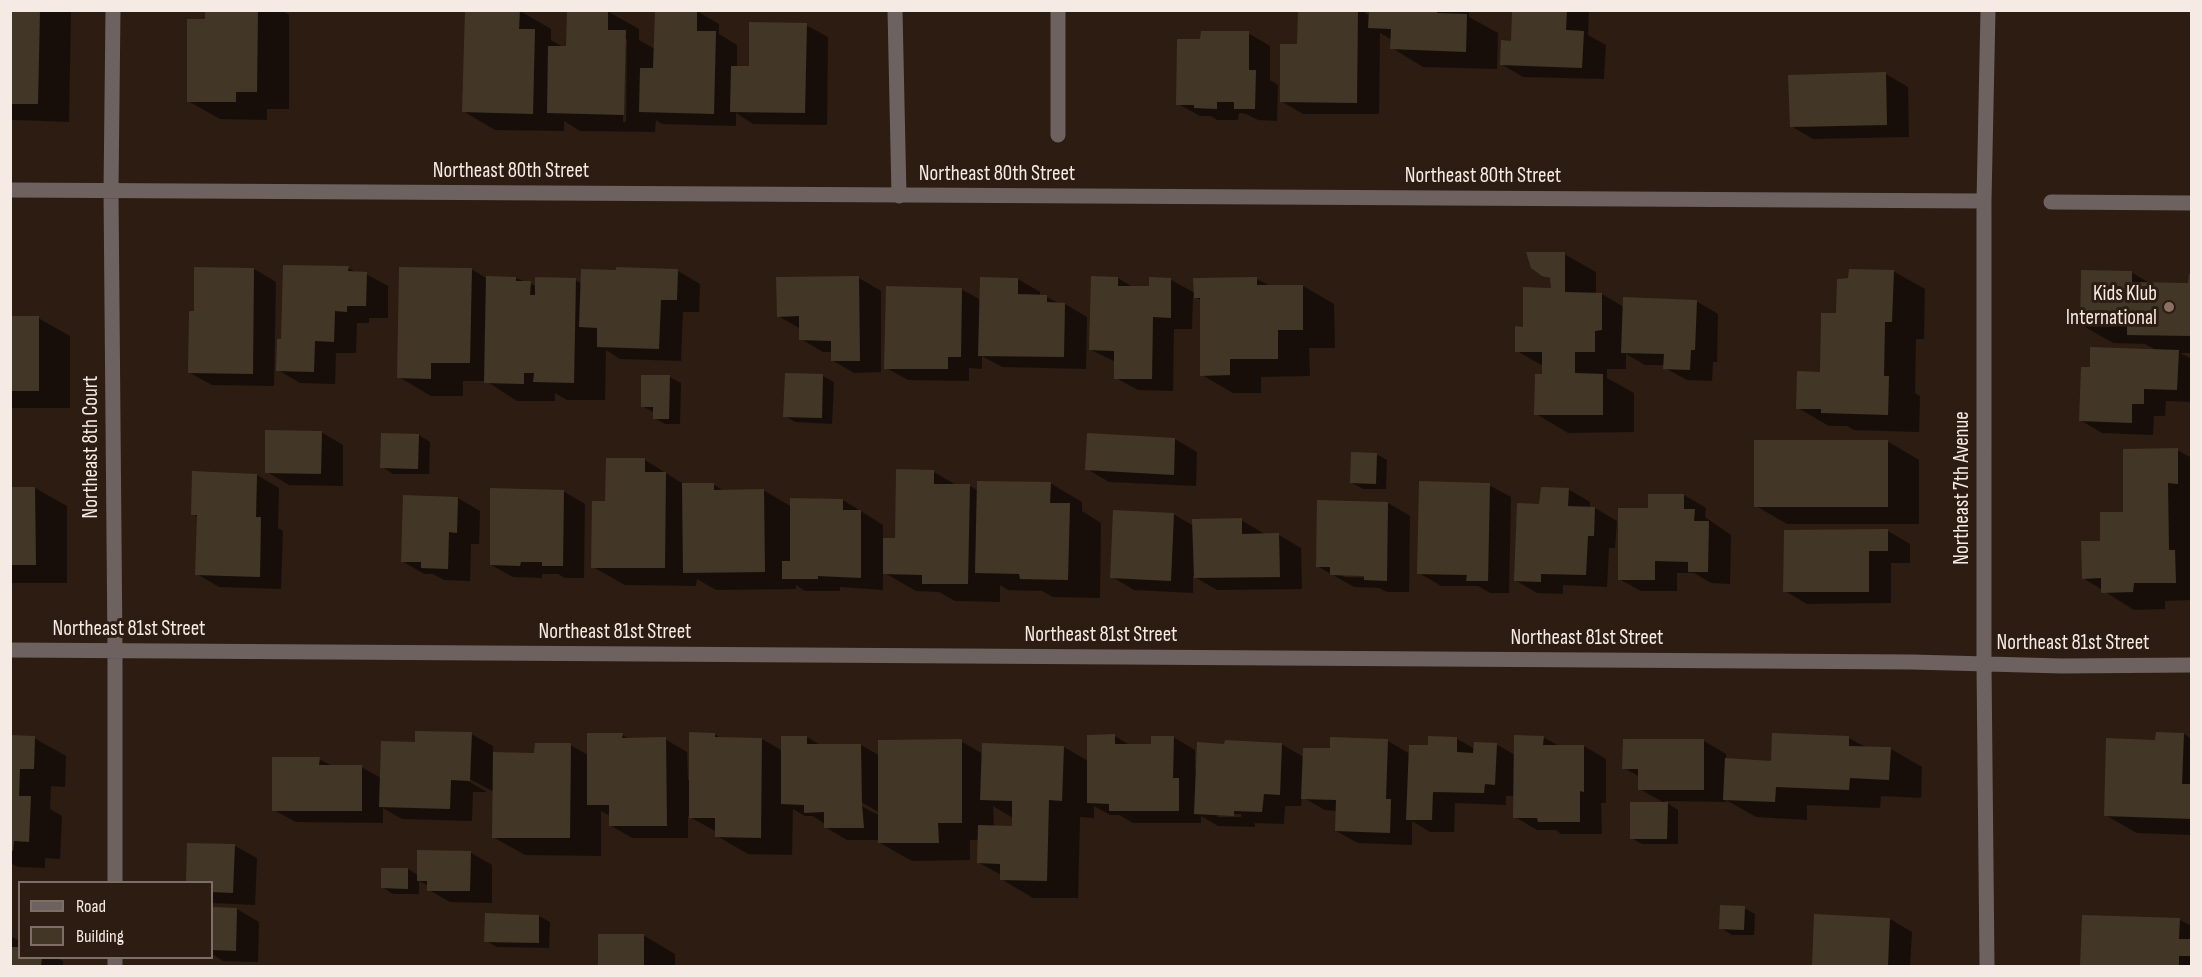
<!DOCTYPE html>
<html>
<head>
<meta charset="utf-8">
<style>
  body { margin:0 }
  #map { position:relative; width:2202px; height:977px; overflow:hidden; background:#2c1c12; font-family:"Sofia Sans Condensed",sans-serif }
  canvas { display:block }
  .frame { position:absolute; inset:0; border:12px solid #f6ebe4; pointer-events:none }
  .legend { position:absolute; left:18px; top:881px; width:195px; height:78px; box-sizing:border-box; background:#2c1c12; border:2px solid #7d6f66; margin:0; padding:8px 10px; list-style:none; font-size:18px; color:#f6ebe4 }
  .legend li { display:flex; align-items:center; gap:12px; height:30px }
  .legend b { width:30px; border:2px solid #7d6f66 }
</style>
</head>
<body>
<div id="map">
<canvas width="2202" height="977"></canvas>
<div class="frame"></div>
<ul class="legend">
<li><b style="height:8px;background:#6d6260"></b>Road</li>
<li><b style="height:16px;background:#423726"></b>Building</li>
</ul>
</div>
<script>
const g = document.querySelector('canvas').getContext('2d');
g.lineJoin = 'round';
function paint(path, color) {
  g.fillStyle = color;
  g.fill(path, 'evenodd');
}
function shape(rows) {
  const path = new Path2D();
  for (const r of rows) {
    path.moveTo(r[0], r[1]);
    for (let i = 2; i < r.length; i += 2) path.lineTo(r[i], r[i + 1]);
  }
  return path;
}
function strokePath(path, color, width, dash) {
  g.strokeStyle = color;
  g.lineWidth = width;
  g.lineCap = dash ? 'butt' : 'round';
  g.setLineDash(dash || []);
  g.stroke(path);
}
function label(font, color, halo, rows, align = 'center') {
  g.font = font + ' "Sofia Sans Condensed",sans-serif';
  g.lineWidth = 6;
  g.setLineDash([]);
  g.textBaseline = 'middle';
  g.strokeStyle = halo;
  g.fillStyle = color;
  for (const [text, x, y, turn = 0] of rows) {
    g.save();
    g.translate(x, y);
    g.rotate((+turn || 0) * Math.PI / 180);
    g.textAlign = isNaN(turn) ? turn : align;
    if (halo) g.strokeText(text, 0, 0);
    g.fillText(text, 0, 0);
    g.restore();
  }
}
paint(shape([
  [10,10,71,10,69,122,14,120,10,119],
  [207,10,282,10,289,15,289,109,267,109,267,120,220,119,188,101,207,20],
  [1299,10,1361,10,1370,16,1371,10,1469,10,1469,17,1498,33,1497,69,1423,67,1392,48,1392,40,1380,33,1379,114,1303,114,1281,101,1298,46],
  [1513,10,1589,10,1588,35,1606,45,1604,79,1523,77,1501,64,1512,43],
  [520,11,551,29,551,40,565,48,607,11,639,29,639,40,655,49,697,11,719,24,719,34,737,45,737,67,751,67,806,25,828,37,827,125,753,124,736,113,736,126,662,124,656,120,655,132,580,131,564,121,564,131,495,130,463,111],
  [624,39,627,39,626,122,623,122],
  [1248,33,1270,46,1270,80,1278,85,1277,121,1258,120,1246,114,1239,113,1238,120,1217,120,1211,116,1200,116,1178,104,1202,41],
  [1886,74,1908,87,1909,137,1813,139,1791,126],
  [1564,254,1596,272,1596,294,1602,294,1624,307,1696,301,1718,314,1717,362,1713,362,1712,381,1687,380,1665,368,1665,365,1645,365,1626,354,1626,369,1607,369,1607,378,1634,393,1634,432,1568,433,1536,414,1543,366,1517,351,1524,328,1552,289,1552,280,1543,275],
  [348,268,358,273,366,274,388,286,388,318,369,318,369,323,357,323,356,353,336,353,335,384,300,383,278,370,282,341],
  [254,269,276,282,274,386,212,385,190,373,195,313],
  [471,269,486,278,516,278,536,286,575,280,582,284,678,271,700,284,699,312,683,312,681,361,620,359,606,350,605,400,567,400,555,393,555,401,517,401,486,381,463,381,463,396,431,396,399,377],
  [1893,271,1925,289,1924,339,1916,339,1915,393,1920,396,1919,432,1854,430,1847,426,1829,426,1798,408,1821,374,1838,315],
  [2131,272,2151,284,2190,285,2192,276,2192,353,2180,353,2192,359,2192,402,2166,401,2165,416,2154,416,2153,435,2102,433,2080,420,2091,369,2158,351,2145,344,2113,343,2082,325],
  [859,278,881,291,881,372,854,373,832,360,832,352,823,352,801,339,801,329,778,316],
  [1118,278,1134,288,1150,288,1150,279,1171,280,1195,293,1257,279,1270,286,1303,286,1334,304,1335,348,1309,348,1310,376,1261,377,1261,393,1233,393,1202,375,1202,301,1193,296,1192,329,1174,329,1173,391,1138,390,1116,378,1116,362,1091,350],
  [981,279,1018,279,1040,292,1040,296,1047,297,1060,304,1065,304,1087,317,1086,369,1002,367,982,356,982,369,969,368,969,381,908,380,886,368,961,289,981,300],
  [10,318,38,318,70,336,70,408,10,408],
  [823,376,834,382,832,424,795,422,785,416],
  [670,377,681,383,680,424,665,424,654,418,653,412,642,406],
  [321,432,343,445,343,486,289,485,267,472],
  [382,434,419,435,430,442,429,474,393,474,382,467],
  [1175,439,1197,452,1196,486,1109,482,1087,469],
  [1887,441,1919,460,1919,524,1787,524,1756,506],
  [2177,450,2192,458,2192,600,2165,601,2165,609,2134,610,2083,578,2102,543],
  [1376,454,1387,460,1386,489,1363,489,1352,483],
  [645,460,685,485,714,485,724,491,763,490,792,507,843,500,883,525,883,539,896,540,934,472,958,486,970,486,979,491,1050,483,1082,502,1082,511,1101,523,1100,598,1053,597,1042,591,1008,590,1000,585,1000,602,955,601,939,592,916,591,883,572,883,590,840,587,840,591,805,591,796,585,796,589,716,590,697,579,696,586,625,585,593,567,607,502],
  [194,473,257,475,279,488,278,528,283,531,281,589,219,587,197,574,198,517,192,514],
  [1489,485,1511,497,1509,593,1490,593,1478,586,1441,586,1419,573],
  [10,488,35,488,67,506,67,583,10,583],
  [1568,489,1590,502,1590,508,1595,508,1617,521,1615,548,1609,548,1607,587,1563,585,1563,594,1537,593,1515,580,1541,506],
  [563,491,585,504,584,578,565,578,558,574,542,574,542,578,513,577,491,565],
  [1684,495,1706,508,1705,517,1731,535,1730,584,1711,583,1694,573,1677,573,1677,591,1641,591,1619,579,1650,510],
  [458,498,480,511,479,544,471,544,470,581,444,580,433,574,424,574,402,561],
  [1388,503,1410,516,1409,592,1387,592,1379,588,1354,587,1317,566],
  [1341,574,1372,574,1371,578,1344,577],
  [1173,514,1194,526,1241,520,1263,533,1263,535,1279,535,1301,548,1302,589,1217,590,1193,576,1193,593,1134,590,1112,577],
  [1888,531,1910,544,1910,563,1891,563,1891,603,1807,604,1785,591],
  [471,734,493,746,493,754,536,755,570,745,588,755,622,735,630,739,665,739,687,752,688,780,691,780,714,734,722,739,762,739,783,751,807,737,820,745,861,745,880,756,961,741,983,754,1064,747,1088,761,1115,736,1131,746,1152,746,1173,737,1195,750,1195,769,1198,769,1281,744,1304,757,1331,750,1388,741,1410,754,1429,747,1430,738,1457,739,1475,749,1496,744,1515,755,1543,737,1559,746,1584,746,1606,759,1606,803,1601,803,1602,834,1561,834,1556,830,1537,830,1515,817,1515,796,1506,796,1506,805,1455,803,1454,832,1430,832,1412,821,1412,845,1358,843,1336,831,1337,811,1325,810,1302,797,1301,806,1285,806,1284,824,1255,823,1255,827,1218,826,1201,816,1201,823,1133,823,1119,815,1110,815,1094,806,1094,818,1080,817,1078,898,1033,898,1001,879,1001,875,978,862,979,840,970,840,970,860,912,861,880,843,880,840,847,840,825,827,825,824,813,816,805,816,793,809,792,855,748,854,717,836,717,832,688,816,688,838,632,838,610,825,610,816,601,811,601,856,525,855,493,837,494,792,464,776,463,778,487,792,473,792,472,821,402,819,383,808,383,823,296,822,274,810,319,759,333,766,361,767,381,778,416,744],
  [856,799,880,813,880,816,854,802],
  [993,806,1013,818,1013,828,994,827],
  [1217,814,1241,814,1241,817,1217,817],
  [2184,734,2192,739,2192,835,2137,833,2105,815],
  [10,737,34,738,66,756,65,787,51,786,50,809,62,816,60,859,45,858,45,868,18,867,10,863],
  [1849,738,1867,748,1891,749,1922,767,1921,798,1881,796,1880,808,1807,805,1807,820,1756,817,1726,800,1726,802,1664,801,1678,810,1678,844,1642,844,1631,838,1666,804,1640,789,1640,777,1624,768,1704,741,1726,754,1726,760,1772,762],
  [189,845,235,846,257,858,255,905,212,903,212,882,188,882],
  [470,852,492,865,492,903,450,902,429,890,429,886,419,881,419,894,393,894,382,887,382,870,408,869,418,875],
  [212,908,237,909,259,922,258,962,223,961,212,954],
  [1744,908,1755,914,1754,935,1732,935,1721,928],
  [539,916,550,922,549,948,497,947,486,941],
  [1815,916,1890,919,1912,932,1910,966,1813,966],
  [2083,916,2180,920,2192,926,2192,966,2081,966],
  [643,935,675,954,675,966,600,966,599,936],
  [10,936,20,941,20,958,57,958,63,961,63,966,10,966]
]), '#0007');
paint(shape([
  [10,10,40,10,38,104,10,104],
  [205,10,258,10,257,92,236,92,236,102,187,102,187,19,205,19],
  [465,10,520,10,519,29,535,29,533,114,462,112],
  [567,10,608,10,608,30,626,30,624,115,547,113,548,46,566,46],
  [655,10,697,10,697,31,716,31,714,114,639,112,640,68,653,68],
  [1298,10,1358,10,1357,103,1280,102,1280,44,1297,44],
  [1369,10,1437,10,1437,13,1467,14,1466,52,1390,49,1391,29,1368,28],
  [1512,10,1567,10,1566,30,1584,31,1582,68,1500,65,1501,40,1511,41],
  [749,22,807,23,805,113,730,112,731,66,749,66],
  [1201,31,1249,31,1249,70,1256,70,1255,109,1234,109,1234,102,1217,102,1217,109,1194,108,1194,105,1176,105,1177,39,1200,39],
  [1886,72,1887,125,1790,127,1788,75],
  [1526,252,1565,252,1565,292,1602,293,1602,330,1595,331,1595,352,1575,352,1575,373,1603,374,1603,415,1534,415,1535,374,1542,374,1542,352,1515,352,1515,326,1523,327,1523,287,1551,288,1550,278,1542,276,1531,268],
  [283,265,349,266,348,271,367,272,366,306,347,306,347,312,335,311,334,342,315,341,314,372,276,371,277,339,281,339],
  [194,267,254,268,253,374,188,373,189,311,194,311],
  [399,267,472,268,470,363,431,363,431,379,397,378],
  [616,267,678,269,677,300,661,300,659,349,597,347,597,328,579,327,581,269,616,270],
  [1849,269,1894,270,1892,322,1885,322,1884,376,1889,376,1888,415,1821,413,1821,409,1796,409,1797,371,1820,372,1821,313,1836,313,1837,279,1848,278],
  [2081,270,2132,271,2132,282,2188,283,2189,274,2192,274,2192,336,2127,335,2127,326,2080,325],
  [486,276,516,277,516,281,531,281,530,295,535,295,535,277,576,278,574,383,533,382,534,373,524,373,524,384,484,383],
  [859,276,860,361,831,361,831,341,799,340,799,316,777,317,776,277],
  [1091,276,1118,277,1118,286,1149,286,1149,277,1171,278,1171,318,1153,317,1152,379,1114,379,1114,351,1089,350],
  [980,277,1018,278,1018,294,1047,295,1047,302,1065,303,1064,357,978,356],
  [1257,277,1257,285,1303,285,1303,330,1278,330,1278,359,1230,359,1230,375,1200,376,1200,298,1194,298,1193,278],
  [886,286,962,288,961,357,948,357,948,369,884,369],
  [1623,297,1697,300,1695,350,1691,350,1690,370,1663,369,1664,354,1621,353],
  [10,316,39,316,39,391,10,391],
  [2090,347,2179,350,2177,390,2144,389,2144,404,2132,404,2132,423,2079,421,2081,367,2090,367],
  [785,373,823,374,822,418,783,417],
  [641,375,670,375,669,419,653,419,653,407,641,407],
  [265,430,322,431,321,474,265,473],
  [381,433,419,434,418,469,380,468],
  [1087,433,1175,438,1174,475,1085,470],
  [1754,440,1888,440,1888,507,1754,507],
  [2178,448,2178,484,2168,483,2169,550,2175,550,2176,583,2134,583,2133,592,2101,593,2101,578,2082,579,2081,541,2100,541,2100,512,2123,512,2123,449],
  [1351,452,1377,453,1376,484,1350,483],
  [606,458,645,458,645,472,666,472,665,568,591,568,592,501,605,501],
  [896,469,934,470,934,484,970,484,968,584,922,584,922,575,883,574,883,538,895,538],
  [192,471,257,474,256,517,261,517,260,577,195,575,197,515,191,515],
  [977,481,1051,482,1050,503,1070,503,1068,580,1020,579,1019,574,975,573],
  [1419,481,1490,483,1488,581,1466,581,1467,575,1417,574],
  [682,483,714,483,714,490,764,489,765,572,683,573],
  [10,487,35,487,36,565,10,565],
  [1541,487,1569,488,1568,506,1595,507,1594,536,1588,536,1586,575,1541,574,1541,582,1514,581,1517,503,1539,504],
  [490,488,564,490,563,566,542,566,542,562,521,562,520,566,490,565],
  [1648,494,1684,494,1684,509,1695,509,1694,521,1709,521,1708,572,1688,572,1688,562,1655,561,1655,580,1618,580,1618,508,1648,508],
  [403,495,458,497,457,533,449,532,448,569,421,568,421,562,401,562],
  [790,498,843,499,843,510,861,510,861,578,818,576,818,579,782,579,782,561,790,561],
  [1317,500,1388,502,1387,581,1364,580,1364,576,1330,575,1330,567,1316,567],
  [1113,510,1174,513,1171,581,1110,578],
  [1242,518,1242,534,1279,533,1280,577,1194,578,1192,519],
  [1888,529,1888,551,1869,551,1869,592,1783,592,1784,530],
  [415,731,472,732,470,781,451,780,450,809,379,807,381,741,415,742],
  [689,732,715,733,715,737,762,738,761,838,715,837,715,818,689,818],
  [2156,732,2184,733,2182,784,2192,784,2192,819,2104,816,2106,738,2155,740],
  [587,733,623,733,622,738,666,737,667,826,609,826,609,805,587,805],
  [1772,733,1849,736,1849,746,1891,747,1889,780,1850,778,1849,790,1776,787,1775,802,1723,800,1725,758,1771,761],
  [1115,734,1115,744,1151,744,1151,736,1174,736,1173,778,1179,778,1179,811,1109,811,1109,804,1087,803,1087,735],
  [10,735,35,736,34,769,20,769,19,796,31,796,29,842,14,841,13,851,10,851],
  [1514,735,1544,736,1543,745,1584,745,1584,792,1580,791,1580,822,1538,822,1537,818,1513,818],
  [781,736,807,736,807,744,861,744,862,804,864,828,824,828,824,812,804,813,804,805,781,804],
  [1428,736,1457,737,1457,752,1473,753,1474,742,1497,743,1495,785,1485,784,1484,793,1433,792,1432,820,1406,820,1409,745,1428,745],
  [1330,737,1388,739,1386,799,1391,799,1390,833,1335,831,1336,800,1301,799,1303,748,1330,748],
  [962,739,962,823,938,823,939,843,878,843,878,740],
  [1623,739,1704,739,1704,790,1638,790,1638,769,1622,769],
  [1225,740,1282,743,1280,795,1264,794,1262,812,1234,811,1234,816,1194,814,1197,742,1224,744],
  [535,743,571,743,570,838,492,838,493,752,534,753],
  [982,743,1064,746,1062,801,1049,800,1047,881,1000,880,1000,864,977,863,978,825,1012,826,1012,801,980,800],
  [272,757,320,757,319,765,362,765,362,811,272,811],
  [1630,802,1668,802,1667,839,1630,839],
  [187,843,235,844,233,893,212,892,212,882,186,882],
  [417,850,471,851,470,891,427,891,427,881,417,881],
  [381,868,408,868,408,889,381,888],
  [1720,905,1745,906,1744,930,1719,929],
  [212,907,237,908,236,951,212,950],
  [485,913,539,915,539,943,484,942],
  [1814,914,1890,918,1888,966,1812,966],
  [2082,915,2180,918,2179,939,2192,939,2192,956,2179,956,2179,966,2080,966],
  [598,934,644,934,644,966,598,966],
  [10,947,20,947,20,958,42,958,41,966,10,966]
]), '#423726');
strokePath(shape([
  [113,10,111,191,115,651,115,882],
  [895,10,899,196],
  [1058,135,1058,10],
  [10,190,1984,201],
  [2051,202,2192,203],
  [10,650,1912,662,2062,666,2192,665],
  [115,966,115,958],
  [1987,966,1984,664,1984,201,1988,10]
]), '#6d6260', 15);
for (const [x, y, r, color] of [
  [2169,307,6,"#8d6e63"]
]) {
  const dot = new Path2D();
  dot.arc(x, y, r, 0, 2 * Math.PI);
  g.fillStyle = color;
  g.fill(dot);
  strokePath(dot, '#2c1c12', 2);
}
label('21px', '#f6ebe4', '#2c1c12', [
  ["Northeast 80th Street",511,172],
  ["Northeast 80th Street",997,175],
  ["Northeast 80th Street",1483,177],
  ["Northeast 8th Court",92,447,-90],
  ["Northeast 7th Avenue",1963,488,-90],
  ["Northeast 81st Street",129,630],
  ["Northeast 81st Street",615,633],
  ["Northeast 81st Street",1101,636],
  ["Northeast 81st Street",1587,639],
  ["Northeast 81st Street",2073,644]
]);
label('21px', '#f6ebe4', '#2c1c12', [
  ["Kids Klub",2157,295],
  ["International",2157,319]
], 'right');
</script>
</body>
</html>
